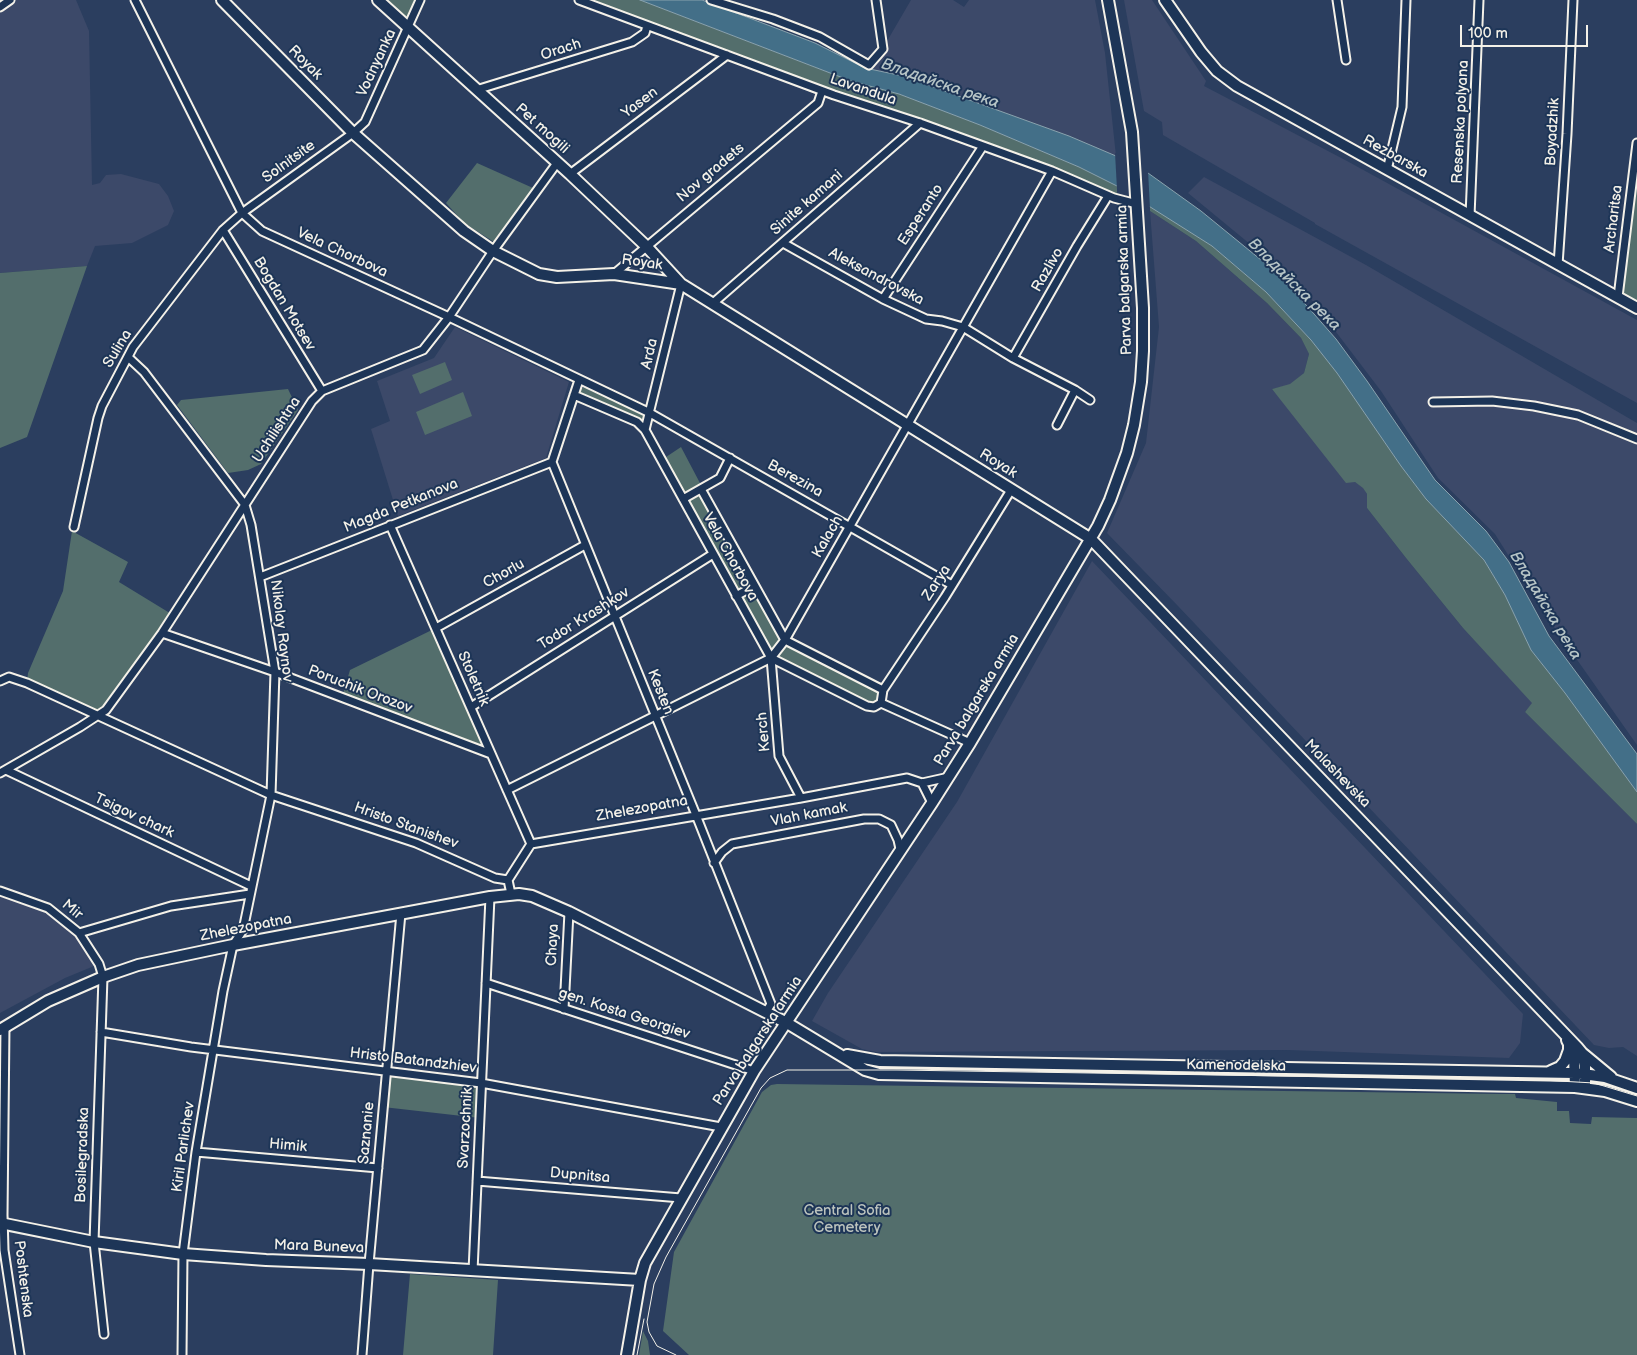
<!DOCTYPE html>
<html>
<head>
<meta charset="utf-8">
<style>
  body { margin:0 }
  #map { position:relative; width:1637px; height:1355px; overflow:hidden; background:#2b3e5f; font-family:"Balsamiq Sans",sans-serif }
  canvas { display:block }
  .scale { position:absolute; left:1460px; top:25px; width:128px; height:22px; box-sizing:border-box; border:2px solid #f4f1e8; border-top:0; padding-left:6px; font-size:15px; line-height:18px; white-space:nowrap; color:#f4f1e8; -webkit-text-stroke:4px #1d3557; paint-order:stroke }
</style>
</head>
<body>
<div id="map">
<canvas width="1637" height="1355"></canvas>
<div class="scale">100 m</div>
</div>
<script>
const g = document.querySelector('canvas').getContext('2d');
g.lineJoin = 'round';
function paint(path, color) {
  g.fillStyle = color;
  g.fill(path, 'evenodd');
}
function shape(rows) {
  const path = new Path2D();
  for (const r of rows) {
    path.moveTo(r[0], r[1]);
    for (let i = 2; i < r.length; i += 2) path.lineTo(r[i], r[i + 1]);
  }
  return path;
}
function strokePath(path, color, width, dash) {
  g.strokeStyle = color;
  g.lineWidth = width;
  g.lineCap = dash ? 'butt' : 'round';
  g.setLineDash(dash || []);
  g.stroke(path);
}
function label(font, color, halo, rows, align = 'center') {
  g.font = font + ' "Balsamiq Sans",sans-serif';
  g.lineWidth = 4;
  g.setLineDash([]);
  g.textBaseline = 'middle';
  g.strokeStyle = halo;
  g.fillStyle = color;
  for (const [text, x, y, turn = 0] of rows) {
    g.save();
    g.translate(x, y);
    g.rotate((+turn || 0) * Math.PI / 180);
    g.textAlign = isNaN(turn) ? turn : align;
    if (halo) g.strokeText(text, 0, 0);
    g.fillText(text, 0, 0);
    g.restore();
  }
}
paint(shape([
  [10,0,76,0,89,31,92,185,100,183,106,175,121,174,159,184,168,196,174,211,168,225,132,243,95,246,87,266,0,273,0,7],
  [911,0,953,0,964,7,969,0,1095,0,1105,53,1116,156,1069,136,903,76,865,68,883,48],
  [1124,0,1152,0,1206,81,1204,86,1347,161,1637,320,1637,403,1315,224,1315,223,1163,135,1162,122,1144,111],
  [1204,177,1366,265,1637,423,1637,745,1547,617,1495,534,1438,478,1381,391,1301,286,1188,193],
  [1150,211,1196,241,1267,303,1301,338,1309,354,1304,373,1290,385,1272,389,1355,482,1363,487,1367,494,1367,508,1406,558,1463,628,1533,703,1525,712,1637,824,1637,1056,1623,1047,1609,1048,1594,1045,1178,606,1107,533,1146,443,1159,327],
  [455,327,569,382,546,458,398,516,371,429,390,421,377,381,434,358],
  [1092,561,1523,1014,1520,1043,1509,1058,1288,1050,876,1052,862,1049,812,1021,828,993,957,802],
  [0,891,48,908,79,933,99,964,65,978,0,1013]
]), '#3c4969');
paint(shape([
  [378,0,420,0,408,28],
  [579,0,640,0,851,81,899,94,980,125,1079,167,1117,186,1117,193,1137,204,1052,171],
  [1637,161,1637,308,1618,297],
  [477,163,533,188,494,242,464,223,446,203],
  [1150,206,1212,246,1266,292,1311,340,1337,373,1401,466,1426,499,1484,560,1505,595,1531,650,1565,693,1637,792,1637,824,1525,712,1532,703,1463,628,1406,558,1367,508,1367,494,1363,488,1355,482,1346,483,1272,389,1290,384,1304,373,1309,354,1301,338,1267,303,1196,241,1150,211],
  [87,266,27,437,0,448,0,273],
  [445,362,452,380,420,394,412,375],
  [587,387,643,413,644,419,639,421,580,395,579,392,581,388],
  [288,389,298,410,261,464,248,470,228,473,177,405,181,400],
  [463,392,472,416,425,435,416,412],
  [681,447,701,485,685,494,666,457],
  [701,489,785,640,883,690,881,703,874,707,771,658,683,499],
  [72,531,128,562,119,582,173,615,100,715,27,683,28,673,63,591],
  [436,628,491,754,342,697,350,670],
  [386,1071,481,1083,480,1118,383,1107],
  [777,1084,1502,1094,1515,1094,1516,1098,1557,1102,1557,1111,1569,1111,1570,1123,1591,1124,1592,1117,1637,1118,1637,1355,689,1355,663,1331,674,1252,762,1092,771,1085],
  [410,1274,498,1280,493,1355,403,1355],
  [643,1331,648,1341,650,1355,639,1355]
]), '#536e6c');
const water = shape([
  [640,0,702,0,815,43,865,68,903,76,1069,136,1116,156,1148,173,1201,211,1277,273,1307,306,1336,339,1367,381,1435,480,1486,531,1509,562,1549,636,1637,754,1637,792,1565,693,1531,650,1505,595,1484,560,1426,499,1401,466,1337,373,1311,340,1266,292,1212,246,1117,186,1079,167,980,125,899,94,851,81,640,0]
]);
paint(water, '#436f88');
strokePath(water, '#8aa3ae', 1);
paint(shape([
  [1115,153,1148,170,1150,209,1117,189]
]), '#2b3e5f');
const street = shape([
  [135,0,242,213,262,231,449,317,650,413,952,585],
  [579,0,834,95,920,123,1052,171,1114,198,1137,204],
  [711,0,773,19,820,37,869,65,883,49,876,0],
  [1337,0,1346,60],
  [0,7,10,0],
  [476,90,632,42,645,33,647,26],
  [1387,170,1402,107,1406,0],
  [570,174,727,55],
  [1470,216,1479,0],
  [223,230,322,391],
  [783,243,883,299,926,319,942,321,963,327,1013,358,1075,390,1090,400],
  [1558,265,1567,134,1573,0],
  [614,274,818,103,822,91],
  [1618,297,1637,143],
  [883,299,983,146],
  [712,304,920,123],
  [128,357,144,372,245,505,251,525,275,672,271,795,243,930,233,945,223,991,196,1152,183,1254,182,1355],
  [1013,358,1077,246,1108,196],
  [579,380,552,462,696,815,771,1004,766,1012],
  [574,395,637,422,645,430,771,658,867,706,874,707,881,703,883,690,785,640,701,489],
  [1433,402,1492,401,1534,406,1578,415,1637,439],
  [1057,425,1075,390],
  [645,430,681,284],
  [683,499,720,478,730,458],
  [390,525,531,844],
  [74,527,98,418,102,406,133,347,223,230,242,213,353,133,365,122,420,0],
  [260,577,552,462],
  [736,596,754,586],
  [436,628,585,545],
  [162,633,275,672,491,754],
  [771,658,779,756,801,798],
  [0,681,9,677,27,683,271,795,416,843,495,878,508,880,511,894],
  [883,690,945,597,1011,490],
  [881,703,970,743],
  [471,707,713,554],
  [6,770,251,886],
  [0,773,80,727,106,710,162,633,312,401,322,391,423,350,449,317,493,251,557,163],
  [922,783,932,803],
  [507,790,771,658,785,640,1052,171],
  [714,863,722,852,732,844,864,819,879,819,891,825,898,840,900,849],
  [508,880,531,844,801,798,907,778,922,783,949,777],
  [0,891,48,908,79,933,99,964,103,977,94,1242,104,1334],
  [79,933,171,906,250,894],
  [486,983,754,1071],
  [564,1009,569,912],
  [5,1027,3,1215,4,1250,20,1355],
  [101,1032,191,1047,481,1083,721,1127],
  [196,1152,378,1168],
  [477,1181,681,1198],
  [473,1271,490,897],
  [362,1355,369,1264,401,913]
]);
const secondary = shape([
  [222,0,353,133,464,231,493,251,539,274,557,277,614,274,681,284,1091,539,1577,1047,1582,1053,1585,1065,1585,1088],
  [378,0,570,174,646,246,681,284],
  [1165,0,1201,52,1217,71,1237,86,1637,308],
  [0,1030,48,1001,103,977,138,965,233,945,490,897,519,894,532,896,569,912,787,1023,865,1070,879,1074,1575,1087,1605,1091,1637,1101],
  [1567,1040,1574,1054,1575,1087],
  [1582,1053,1611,1077],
  [847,1055,880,1061,1575,1073,1605,1077,1637,1088],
  [1551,1071,1560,1067,1565,1061,1569,1050,1569,1044],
  [0,1223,94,1242,183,1254,266,1260,369,1264,640,1280],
  [627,1355,640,1280,645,1263,754,1071,932,803,970,743,1098,526,1110,500,1127,453,1134,425,1141,382,1143,351,1143,308,1132,132,1108,0]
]);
strokePath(street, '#f4f1e8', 11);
strokePath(secondary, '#f4f1e8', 14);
strokePath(street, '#1d3557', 7);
strokePath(secondary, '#1d3557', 10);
strokePath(shape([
  [637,1355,644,1319],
  [676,1355,657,1346,649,1332,647,1322,654,1284,666,1257,761,1088,770,1078,787,1070,897,1070,1541,1080,1594,1083,1637,1096]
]), '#f4f1e8', 1);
label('15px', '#f4f1e8', '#1d3557', [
  ["Orach",561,50,-18],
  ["Royak",305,63,45],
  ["Vodnyanka",377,63,-65],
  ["Lavandula",863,90,19],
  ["Yasen",640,103,-37],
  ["Resenska polyana",1461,122,-87],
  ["Pet mogili",542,129,42],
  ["Boyadzhik",1553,132,-87],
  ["Rezbarska",1395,157,29],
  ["Solnitsite",289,162,-36],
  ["Nov gradets",711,173,-40],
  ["Sinite kamani",807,203,-41],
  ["Esperanto",921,215,-57],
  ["Archaritsa",1614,219,-83],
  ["Vela Chorbova",342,253,25],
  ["Royak",642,263,8],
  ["Razlivo",1048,270,-60],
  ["Aleksandrovska",876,277,28],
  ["Parva balgarska armia",1125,280,-92],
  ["Bogdan Motsev",284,304,59],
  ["Sulina",118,349,-59],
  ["Arda",650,354,-77],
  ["Uchilishtna",277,430,-57],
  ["Royak",998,464,32],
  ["Berezina",795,479,29],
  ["Magda Petkanova",401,506,-22],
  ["Kalach",828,537,-60],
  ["Vela Chorbova",730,557,61],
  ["Chorlu",504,574,-29],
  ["Zarya",937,583,-57],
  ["Todor Krashkov",584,619,-32],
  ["Nikolay Raynov",281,631,83],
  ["Stoletnik",473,679,66],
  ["Poruchik Orozov",360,690,21],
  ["Kesten",660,692,68],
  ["Parva balgarska armia",977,700,-59],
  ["Kerch",764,732,-95],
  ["Malashevska",1337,774,46],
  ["Zhelezopatna",642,809,-10],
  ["Vlah kamak",809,815,-11],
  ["Tsigov chark",134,816,25],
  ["Hristo Stanishev",406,826,20],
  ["Mir",72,910,39],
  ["Zhelezopatna",246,928,-11],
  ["Chaya",553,945,-87],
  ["gen. Kosta Georgiev",624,1014,18],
  ["Parva balgarska armia",758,1041,-57],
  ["Hristo Batandzhiev",413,1061,7],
  ["Kamenodelska",1236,1066,1],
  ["Svarzochnik",466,1128,-87],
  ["Saznanie",367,1133,-85],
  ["Himik",288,1146,5],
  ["Kiril Parlichev",184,1147,-82],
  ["Bosilegradska",83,1155,-88],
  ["Dupnitsa",580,1176,5],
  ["Mara Buneva",319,1247,2],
  ["Poshtenska",23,1279,83]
]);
label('15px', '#bcc3bd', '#1d3557', [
  ["Central Sofia",847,1211],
  ["Cemetery",847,1228]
]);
label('italic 16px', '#b6c4c6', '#1d3557', [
  ["Владайска река",940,84,19],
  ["Владайска река",1294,285,45],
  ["Владайска река",1545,606,59]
]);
</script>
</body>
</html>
